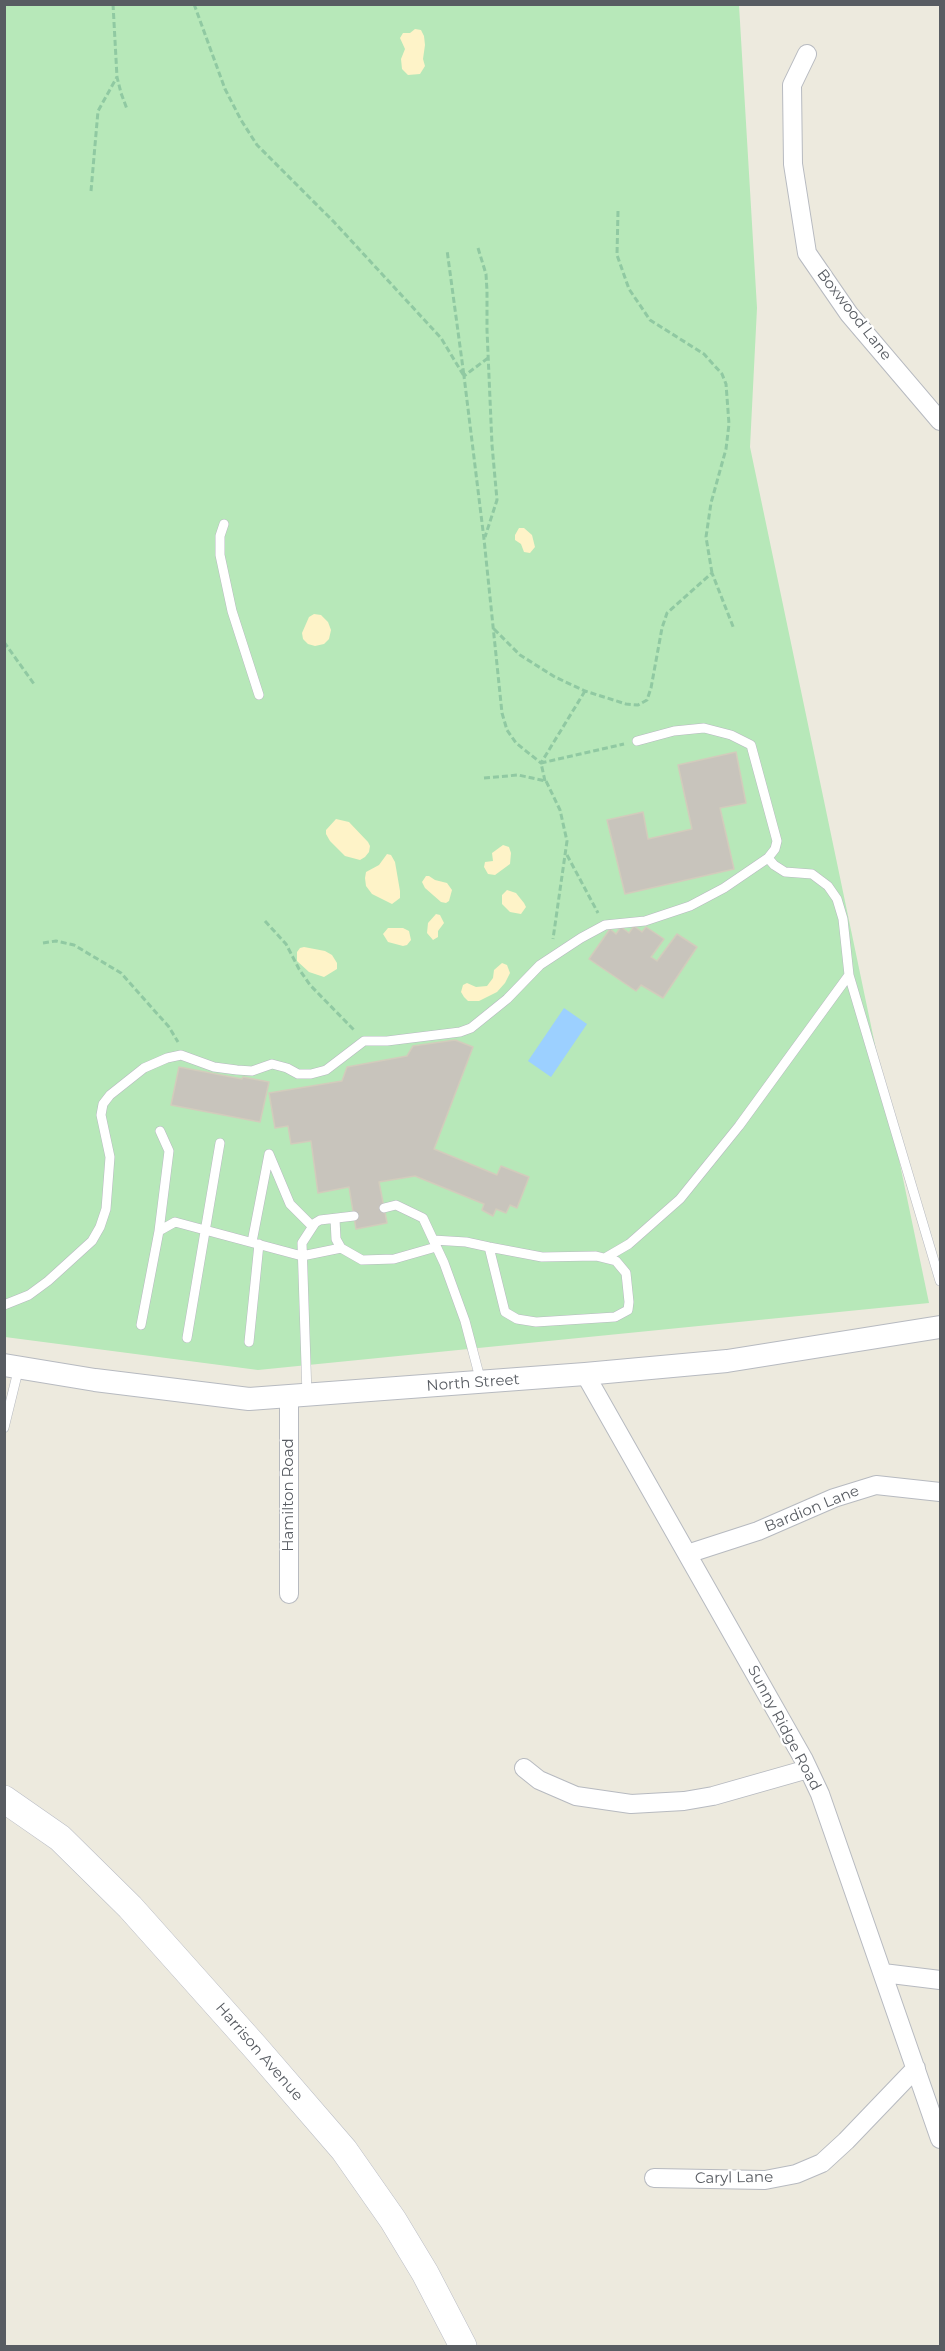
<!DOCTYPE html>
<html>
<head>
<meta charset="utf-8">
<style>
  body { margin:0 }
  #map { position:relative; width:945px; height:2351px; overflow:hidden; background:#edeade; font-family:Montserrat,sans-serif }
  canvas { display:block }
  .frame { position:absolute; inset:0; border:6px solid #585c62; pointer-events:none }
</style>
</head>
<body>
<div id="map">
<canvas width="945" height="2351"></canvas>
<div class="frame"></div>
</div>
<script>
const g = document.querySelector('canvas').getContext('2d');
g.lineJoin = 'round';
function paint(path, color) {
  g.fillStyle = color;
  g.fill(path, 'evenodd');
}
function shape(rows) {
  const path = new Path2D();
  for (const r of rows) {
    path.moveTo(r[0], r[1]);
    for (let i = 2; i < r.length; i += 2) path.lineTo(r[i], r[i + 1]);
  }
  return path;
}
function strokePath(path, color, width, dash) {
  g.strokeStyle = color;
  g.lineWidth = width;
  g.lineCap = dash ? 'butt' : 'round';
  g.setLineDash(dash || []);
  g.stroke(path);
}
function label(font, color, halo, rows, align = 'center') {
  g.font = font + ' Montserrat,sans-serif';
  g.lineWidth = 4.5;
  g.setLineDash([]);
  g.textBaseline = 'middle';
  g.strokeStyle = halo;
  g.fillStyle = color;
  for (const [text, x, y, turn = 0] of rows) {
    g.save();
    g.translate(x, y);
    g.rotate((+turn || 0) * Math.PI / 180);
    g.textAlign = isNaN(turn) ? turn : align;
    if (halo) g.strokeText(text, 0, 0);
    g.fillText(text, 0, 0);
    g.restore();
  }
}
paint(shape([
  [4,5,739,5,757,308,750,447,929,1303,258,1370,5,1337]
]), '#b7e8b9');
paint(shape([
  [415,29,421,30,424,36,425,45,423,59,425,66,420,74,408,75,402,69,401,59,405,49,400,38,403,33,410,33],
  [519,528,524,528,532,535,535,547,530,553,524,552,521,544,515,540,515,535],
  [314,614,321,615,328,622,331,630,329,639,324,644,315,646,308,644,303,639,302,633,309,617],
  [336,819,349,822,368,842,370,846,369,852,365,857,360,860,345,856,330,841,326,834,326,830],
  [503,845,509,847,511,853,510,864,495,875,488,874,484,867,485,862,493,861,492,853],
  [387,854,391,855,395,862,400,891,400,898,392,904,372,894,366,886,365,878,366,872,379,865],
  [426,876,429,876,435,880,447,883,452,890,449,901,446,903,441,902,425,888,422,882],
  [507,890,516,893,524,903,526,907,521,914,510,912,502,904,502,895],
  [436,914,440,915,444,923,438,931,438,937,433,940,427,933,428,923],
  [388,928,403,928,409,931,411,940,407,945,403,946,388,942,383,934],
  [304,947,325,951,332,955,337,963,337,969,324,977,309,972,297,961,297,952,300,948],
  [502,963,507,965,510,973,505,983,497,992,479,1001,468,1001,464,997,461,992,463,985,467,983,476,987,487,986,493,978,494,970]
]), '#fef3c8');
paint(shape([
  [564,1008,587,1024,551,1077,528,1061]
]), '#9cd0ff');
const building = shape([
  [736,752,746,803,720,808,734,869,625,894,607,820,643,812,648,839,692,829,678,765,736,752],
  [634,926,642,932,646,927,664,939,651,957,657,961,677,934,697,947,663,998,641,985,636,991,589,959,610,929,616,934,621,927,629,933,634,926],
  [455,1040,473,1047,434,1149,497,1175,501,1166,529,1177,517,1208,510,1205,506,1213,496,1209,493,1216,482,1210,484,1204,415,1176,379,1182,387,1223,356,1229,349,1187,318,1193,311,1141,291,1144,288,1126,275,1128,269,1093,342,1081,347,1067,407,1056,413,1046,455,1040],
  [179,1067,242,1079,243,1077,269,1082,260,1122,171,1105,179,1067]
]);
paint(building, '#c8c4bc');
strokePath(building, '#d2ccbc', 1.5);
const service = shape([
  [224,524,220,536,220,555,232,611,259,695],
  [768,858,774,865,785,872,812,874,828,886,837,899,843,919,849,975],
  [269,1154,290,1204,312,1226],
  [384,1208,396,1205,423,1218,444,1263,465,1321,481,1382],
  [335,1219,336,1239,341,1248,362,1260,394,1259,436,1247],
  [159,1231,169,1151,160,1131],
  [433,1240,466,1242,489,1247,542,1257,596,1256,616,1261,626,1273,629,1302,628,1310,615,1317,536,1322,517,1319,505,1312,489,1247],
  [252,1242,269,1154],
  [605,1258,629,1244,680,1199,739,1126,849,975,940,1281],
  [4,1305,29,1295,48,1281,92,1241,100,1227,106,1209,110,1157,101,1115,103,1104,110,1095,144,1068,167,1058,181,1055,214,1067,237,1070,252,1071,272,1064,287,1068,298,1074,311,1074,326,1070,364,1041,387,1041,460,1032,471,1028,507,999,540,965,581,938,605,925,645,921,690,906,724,888,768,858,775,849,777,841,751,745,731,735,704,728,674,731,637,741],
  [141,1325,159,1231,175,1222,302,1256,341,1248],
  [187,1338,220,1143],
  [249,1342,259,1244],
  [307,1395,302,1243,315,1223,320,1220,354,1216],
  [4,1428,19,1367]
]);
const minor = shape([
  [807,54,792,85,793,164,807,253,849,314,940,421],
  [585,1374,804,1760,820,1794,940,2139],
  [289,1396,289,1594],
  [687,1554,758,1531,834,1498,876,1485,940,1492],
  [524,1768,539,1780,576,1796,631,1804,684,1801,713,1796,808,1769],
  [883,1973,940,1980],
  [654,2178,765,2180,796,2174,822,2163,846,2141,916,2068]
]);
const tertiary = shape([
  [4,1365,95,1380,249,1399,585,1374,727,1361,940,1327]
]);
const secondary = shape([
  [4,1799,60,1838,130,1907,255,2047,344,2150,393,2220,425,2273,463,2346]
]);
strokePath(service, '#b7bac0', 10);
strokePath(minor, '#b7bac0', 20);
strokePath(tertiary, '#b7bac0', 24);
strokePath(secondary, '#babdc5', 28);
strokePath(shape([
  [113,4,117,77,121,93,127,109],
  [194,4,225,89,241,120,257,145,334,222,441,338,464,376,447,250],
  [91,191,98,111,117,77],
  [618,211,617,255,629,289,650,320,704,354,722,374,726,384,729,424,726,449,711,503,706,537,712,573],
  [478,248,486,274,487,291,487,330,492,445,497,500,485,537],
  [488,358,464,376,484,539,502,713,507,730,516,743,541,763,585,691],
  [494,629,520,655,555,677,585,691,626,704,638,705,647,700,651,688,662,628,667,613,712,573,734,629],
  [4,642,34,684],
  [484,778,518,775,546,781,560,810,567,841,553,939],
  [545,781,541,763,624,744],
  [567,855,598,913],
  [265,921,286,944,299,969,310,985,354,1030],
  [43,943,56,941,74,945,121,973,169,1027,178,1042]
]), '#90c9a2', 3, [6, 3]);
strokePath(service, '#fff', 9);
strokePath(minor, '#fff', 18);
strokePath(tertiary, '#fff', 22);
strokePath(secondary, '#fff', 27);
label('15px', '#585c62', '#fff', [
  ["Boxwood Lane",854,315,52],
  ["North Street",473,1383,-4],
  ["Hamilton Road",289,1495,-90],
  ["Bardion Lane",812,1509,-22],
  ["Sunny Ridge Road",784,1728,62],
  ["Harrison Avenue",259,2052,49],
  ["Caryl Lane",734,2178,-1]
]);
</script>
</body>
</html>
